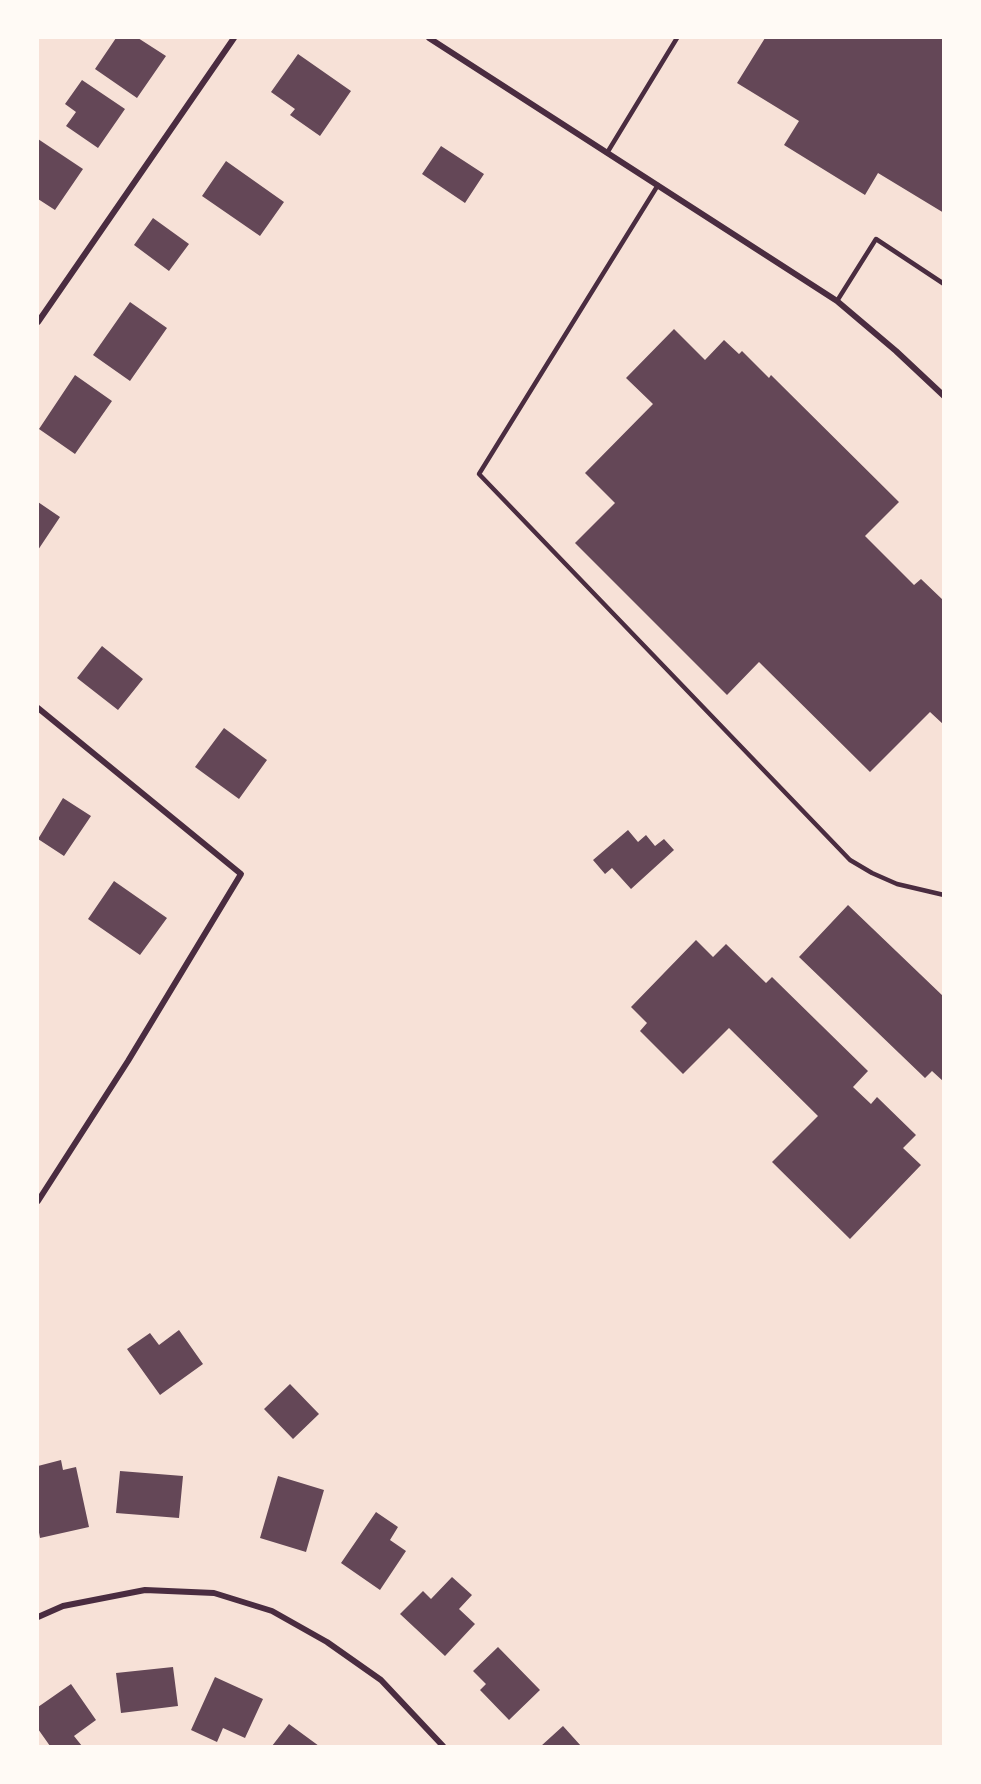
<!DOCTYPE html>
<html>
<head>
<meta charset="utf-8">
<style>
  body { margin:0 }
  #map { position:relative; width:981px; height:1784px; overflow:hidden; background:#f7e1d7; font-family:"Source Sans 3",sans-serif }
  canvas { display:block }
  .frame { position:absolute; inset:0; border:39px solid #fffaf5; pointer-events:none }
</style>
</head>
<body>
<div id="map">
<canvas width="981" height="1784"></canvas>
<div class="frame"></div>
</div>
<script>
const g = document.querySelector('canvas').getContext('2d');
g.lineJoin = 'round';
function paint(path, color) {
  g.fillStyle = color;
  g.fill(path, 'evenodd');
}
function shape(rows) {
  const path = new Path2D();
  for (const r of rows) {
    path.moveTo(r[0], r[1]);
    for (let i = 2; i < r.length; i += 2) path.lineTo(r[i], r[i + 1]);
  }
  return path;
}
function strokePath(path, color, width, dash) {
  g.strokeStyle = color;
  g.lineWidth = width;
  g.lineCap = dash ? 'butt' : 'round';
  g.setLineDash(dash || []);
  g.stroke(path);
}
paint(shape([
  [116,38,138,38,166,56,137,98,95,69],
  [765,38,944,38,944,213,878,173,865,195,784,145,799,121,737,83],
  [298,54,351,91,320,136,290,115,295,109,271,92],
  [82,80,125,109,98,148,66,126,76,112,65,104],
  [38,139,83,169,55,210,38,199,39,180,38,179],
  [441,146,484,174,465,203,422,174],
  [226,161,284,202,260,236,202,196],
  [153,218,189,244,169,271,134,245],
  [130,302,167,328,130,381,93,355],
  [674,329,705,360,724,340,739,354,742,351,769,378,771,375,899,502,865,536,914,585,921,579,944,601,944,725,930,712,870,772,759,662,727,695,575,543,615,503,585,473,653,404,626,378],
  [75,375,112,401,75,454,39,429],
  [38,502,60,517,38,550],
  [102,646,143,679,118,710,77,678],
  [224,728,267,760,239,799,195,767],
  [63,798,91,816,64,856,38,839],
  [628,830,638,842,646,835,655,846,664,839,674,850,631,889,612,868,605,874,593,860],
  [114,881,167,918,140,955,88,919],
  [848,905,944,997,944,1082,932,1071,925,1078,799,957],
  [696,940,713,957,726,944,766,983,772,977,868,1071,853,1087,871,1104,877,1097,916,1135,903,1148,921,1165,850,1239,772,1162,818,1116,729,1028,683,1074,640,1031,647,1023,631,1007],
  [179,1330,203,1364,160,1395,127,1349,150,1333,159,1345],
  [290,1384,319,1414,293,1439,264,1409],
  [61,1460,63,1470,76,1467,89,1527,40,1538,38,1527,38,1466],
  [120,1471,183,1476,179,1518,116,1513],
  [278,1476,324,1490,306,1552,260,1538],
  [376,1512,398,1527,390,1540,406,1551,380,1590,341,1563],
  [452,1577,472,1595,459,1609,475,1624,445,1656,400,1614,423,1591,431,1599],
  [498,1647,540,1690,509,1720,480,1690,486,1684,473,1671],
  [173,1667,178,1706,121,1713,116,1673],
  [215,1677,263,1699,245,1738,223,1728,217,1742,191,1730],
  [71,1684,96,1720,74,1736,82,1746,50,1746,38,1729,38,1707],
  [289,1724,319,1746,272,1746],
  [563,1726,581,1746,541,1746]
]), '#644757');
strokePath(shape([
  [607,153,677,38],
  [658,185,479,474,850,860,872,873,897,884,944,895],
  [837,301,876,239,944,284]
]), '#4a2c40', 4.5);
strokePath(shape([
  [429,38,837,301,896,351,944,396],
  [38,322,234,38],
  [38,708,241,874,128,1061,38,1201],
  [38,1617,63,1606,145,1590,214,1593,272,1611,327,1642,381,1680,443,1746]
]), '#4a2c40', 6);
</script>
</body>
</html>
